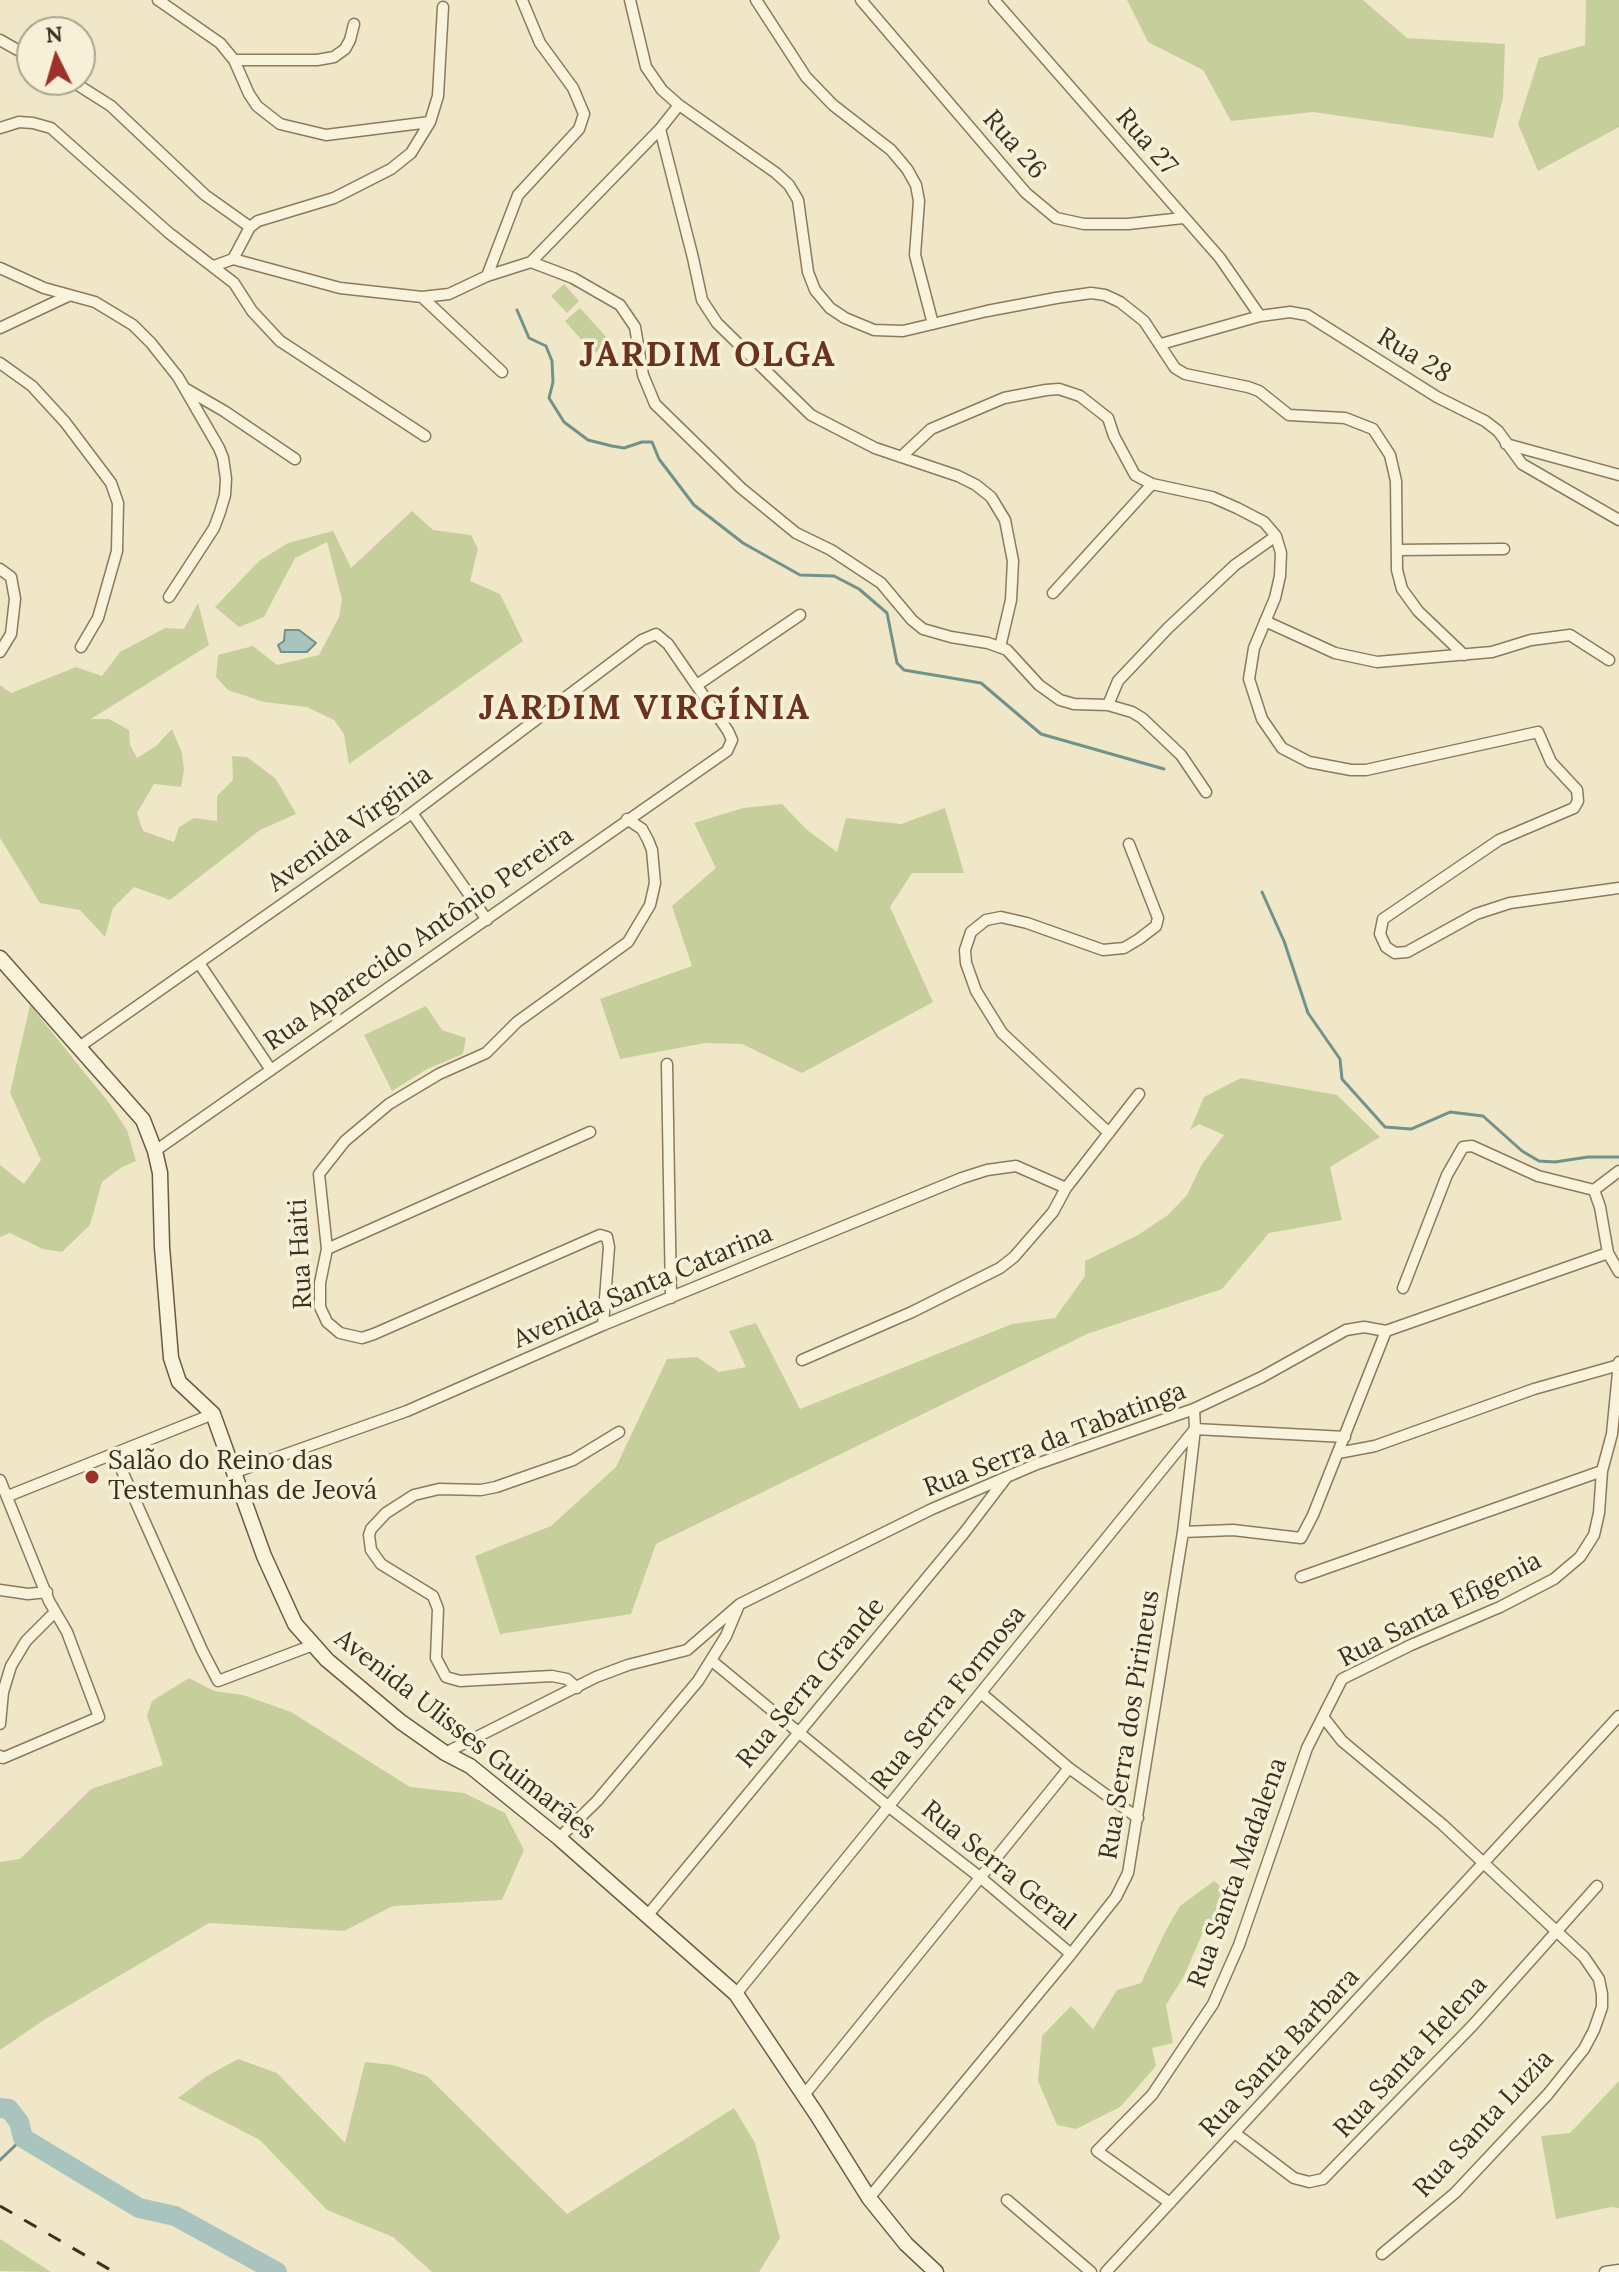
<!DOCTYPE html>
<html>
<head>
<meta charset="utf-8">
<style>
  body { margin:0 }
  #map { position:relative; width:1619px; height:2272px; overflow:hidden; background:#f0e7c8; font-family:Lora,serif }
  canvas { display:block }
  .north { position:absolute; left:16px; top:16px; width:80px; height:80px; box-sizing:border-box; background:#f7f0d8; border:2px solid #ada38e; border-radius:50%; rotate:355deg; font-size:22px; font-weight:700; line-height:32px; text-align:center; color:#3d3020 }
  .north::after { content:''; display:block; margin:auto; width:28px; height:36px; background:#9e312a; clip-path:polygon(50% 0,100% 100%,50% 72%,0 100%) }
</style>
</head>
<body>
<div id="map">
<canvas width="1619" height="2272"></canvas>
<div class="north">N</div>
</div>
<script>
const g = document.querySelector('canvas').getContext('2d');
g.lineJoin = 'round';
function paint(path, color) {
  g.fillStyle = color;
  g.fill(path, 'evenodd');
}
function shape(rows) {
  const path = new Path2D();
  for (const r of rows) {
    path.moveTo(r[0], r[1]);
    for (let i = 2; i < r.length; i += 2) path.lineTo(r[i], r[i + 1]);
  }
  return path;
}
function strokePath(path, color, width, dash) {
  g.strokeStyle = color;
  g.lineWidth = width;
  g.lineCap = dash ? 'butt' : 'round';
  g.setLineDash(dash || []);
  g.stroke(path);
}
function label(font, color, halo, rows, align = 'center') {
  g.font = font + ' Lora,serif';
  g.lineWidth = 7;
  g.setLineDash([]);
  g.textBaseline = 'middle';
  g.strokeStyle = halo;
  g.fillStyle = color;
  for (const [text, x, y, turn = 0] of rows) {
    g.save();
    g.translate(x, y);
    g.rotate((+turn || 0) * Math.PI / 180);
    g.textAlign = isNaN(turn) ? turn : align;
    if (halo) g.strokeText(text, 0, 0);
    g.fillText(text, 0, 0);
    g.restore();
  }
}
paint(shape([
  [1127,0,1363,0,1407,38,1505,44,1503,98,1493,138,1313,112,1231,121,1203,70,1148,42],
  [1586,0,1619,0,1619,127,1538,171,1518,124,1539,58,1585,45],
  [564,284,579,301,567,313,551,296],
  [580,308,609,340,594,354,565,321],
  [412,511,433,530,471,535,478,549,470,581,500,594,523,641,349,764,344,734,334,720,307,707,264,702,228,690,216,677,218,655,253,646,277,665,319,655,339,617,342,599,327,542,295,558,264,617,239,627,215,607,259,561,288,543,333,531,351,568],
  [198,603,209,645,91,719,109,719,129,730,130,745,137,758,156,746,172,729,182,753,184,770,181,787,154,784,137,813,143,831,174,842,179,827,194,818,217,821,217,796,233,780,232,756,247,757,276,779,296,814,260,830,170,900,134,887,113,908,105,937,80,910,40,903,0,838,0,685,11,693,76,667,102,676,120,652,165,628,184,629],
  [782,804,807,830,837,852,846,818,901,824,945,808,964,873,912,873,890,907,933,1002,802,1073,742,1044,705,1043,620,1059,600,999,692,966,672,906,716,868,694,823,743,808],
  [30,1005,109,1103,127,1130,136,1161,122,1167,102,1182,90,1225,62,1252,43,1249,10,1233,0,1237,0,1165,24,1184,41,1160,10,1093],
  [426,1006,442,1030,466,1038,463,1054,427,1069,392,1091,364,1035],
  [1241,1078,1337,1095,1380,1137,1330,1167,1342,1220,1269,1233,1222,1289,1087,1334,656,1544,631,1614,500,1634,475,1556,551,1526,616,1467,667,1359,697,1357,719,1372,746,1367,729,1331,756,1323,800,1409,1012,1324,1055,1318,1085,1276,1085,1261,1138,1235,1168,1215,1187,1195,1202,1164,1224,1135,1199,1124,1190,1130,1204,1097],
  [189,1678,214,1691,243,1695,291,1712,410,1787,464,1793,505,1813,524,1850,502,1900,393,1906,344,1931,209,1923,44,2020,0,2050,0,1862,20,1859,91,1789,163,1765,147,1716,152,1701],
  [1214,1881,1239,1901,1204,1930,1184,1976,1166,2005,1173,2043,1152,2048,1156,2066,1120,2107,1076,2129,1057,2125,1038,2081,1042,2036,1071,2006,1093,2029,1117,1990,1141,1983,1166,1930,1180,1906],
  [238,2059,277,2073,345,2143,365,2062,393,2065,427,2076,567,2214,734,2108,755,2143,780,2238,759,2272,432,2272,393,2237,327,2210,260,2140,178,2098,207,2076],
  [1619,2081,1619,2208,1611,2207,1556,2219,1541,2136,1570,2133],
  [0,2239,51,2272,0,2271]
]), '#c6cf9b');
const water = shape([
  [285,630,299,630,316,643,307,652,281,652,278,645,284,641,285,630]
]);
paint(water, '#a9c4be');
strokePath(water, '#6f938c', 2);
strokePath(shape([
  [517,310,529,338,546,346,552,361,553,382,549,398,564,422,588,440,612,446,624,448,642,442,652,442,659,459,694,505,743,543,800,575,834,576,859,589,887,613,897,663,904,670,981,683,1041,734,1164,769],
  [1262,892,1284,941,1308,1013,1340,1059,1342,1079,1385,1127,1411,1129,1450,1112,1483,1116,1522,1151,1539,1161,1555,1162,1588,1157,1619,1157],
  [0,2160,23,2138]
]), '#6f938c', 3);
strokePath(shape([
  [0,2108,9,2109,19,2122,23,2138,139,2208,175,2216,277,2272]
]), '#a9c4be', 20);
const street = shape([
  [158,0,220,43,234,60,249,94,257,106,280,124,326,135,430,122],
  [630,0,646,67,662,90,679,105,776,173,789,185,798,200,808,272,815,290,830,308,845,318,874,330,903,331,987,311,1056,298,1091,293,1105,295,1120,302,1144,321,1175,368,1185,374,1248,387,1259,391,1289,415,1345,418,1373,429,1390,455,1396,481,1397,570,1402,589,1418,611,1464,655],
  [756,0,806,77,833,105,891,150,907,169,916,185,919,201,915,255,933,324],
  [861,0,1026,193,1056,218,1084,224,1128,224,1183,218],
  [994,0,1220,258,1260,316],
  [0,40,32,58],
  [234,60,317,60,334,57,345,49,350,40,354,24],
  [70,80,111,106,205,195,250,227],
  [0,128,19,122,33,123,51,128,169,233,234,283,252,311,280,341,425,436],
  [660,129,693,258,702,300,717,323,811,415,875,448,958,476,976,485,991,497,1005,520,1013,561,1011,600,1000,647],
  [233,259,250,227,258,221,334,198,391,169,411,153,430,122,438,96,443,7],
  [531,262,573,278,620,305,635,327,643,375,655,404,741,488,796,533,831,550,881,583,912,620,923,629,951,637,988,643,1007,650,1039,685,1060,700,1074,704,1108,705,1132,712,1142,718,1181,755,1206,792],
  [214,266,233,259,340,288,422,297,449,294,487,276,531,262,660,129,679,105],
  [0,268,44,288,95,302,133,325,151,343,178,377,219,448,223,458,226,479,225,495,220,512,214,528,169,597],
  [487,276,518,195,579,129,584,114,573,88,540,43,522,0],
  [422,297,502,372],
  [0,328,68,296],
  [1161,344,1260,316,1290,312,1307,315,1437,397,1485,421,1498,431,1522,464,1619,520],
  [0,363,32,386,65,422,111,483,118,503,117,551,98,618,81,647],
  [186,389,224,411,295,459],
  [1506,444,1619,475],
  [901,457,931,429,1004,398,1046,390,1059,389,1080,396,1108,418,1114,436,1135,475,1152,484,1212,497,1237,508,1264,522,1276,536,1281,553,1280,576,1275,598,1254,648,1249,679,1262,719,1282,748,1309,762,1351,770,1366,770,1538,732,1551,762,1577,790,1578,801,1574,808,1499,840,1383,919,1380,934,1386,947,1395,953,1407,952,1476,914,1510,903,1619,888],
  [1397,550,1504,549],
  [0,569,11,577,15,599,11,634,0,652],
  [1053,593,1152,484],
  [1265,621,1335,653,1377,662,1492,652,1531,640,1570,635,1609,660],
  [697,685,800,615],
  [1108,705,1118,681,1168,628,1235,565,1276,536],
  [412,813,487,920],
  [199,963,271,1070],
  [79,1047,412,813,642,640,656,634,668,644,728,731,732,740,727,751,155,1151],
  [667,1064,671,1298],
  [1109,1133,1002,1033,976,991,966,963,965,950,971,932,986,920,1001,917,1027,923,1103,950,1124,948,1139,939,1156,926,1158,918,1129,844],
  [1594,1190,1600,1207,1608,1253,1619,1272],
  [1594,1190,1619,1171],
  [327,1249,590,1132],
  [1403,1288,1447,1175,1463,1147,1472,1146,1538,1176,1594,1190],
  [603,1325,609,1247,607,1237,600,1235,374,1334,362,1338,340,1333,327,1322,320,1307,320,1283,327,1249,319,1174,345,1141,389,1104,439,1074,486,1053,517,1022,628,942,650,905,655,883,652,850,648,840,642,829,627,819],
  [1386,1331,1608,1253],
  [802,1360,912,1312,1000,1268,1014,1257,1053,1212,1066,1188,1139,1094],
  [114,1453,202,1650,218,1681,313,1645],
  [1338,1453,1375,1446,1534,1389,1619,1365],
  [236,1472,407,1411,603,1325,962,1178,987,1170,1016,1166,1066,1188],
  [0,1480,49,1601,67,1632,99,1717,3,1758,0,1756],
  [8,1496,213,1414],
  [1183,1532,1233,1530,1301,1538,1313,1515,1386,1331],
  [1301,1577,1602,1471],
  [0,1590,28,1594,47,1592],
  [712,1661,888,1806,981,1878,1071,1954],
  [577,1688,567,1679,552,1676,460,1681,446,1677,436,1658,438,1609,433,1596,381,1564,371,1550,369,1535,371,1529,386,1513,414,1495,439,1489,481,1490,496,1487,573,1460,619,1432],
  [981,1693,1069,1768,1138,1818],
  [1324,1718,1342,1741,1443,1825,1584,1957,1599,1979,1602,1994,1602,2007,1594,2030,1584,2049,1548,2094,1455,2193,1382,2254],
  [0,1724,3,1692,11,1666,26,1641,55,1612],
  [445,1753,596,1677,628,1665,687,1650,740,1604,932,1509,1037,1464,1194,1409,1262,1377,1346,1330,1364,1327,1386,1331],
  [559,1838,597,1801,698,1681,726,1636,739,1605],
  [647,1916,964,1533,1006,1478],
  [736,1994,1195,1429,1345,1437],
  [804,2095,1069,1768],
  [1236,2134,1294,2178,1309,2182,1323,2179,1473,2025,1597,1886],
  [869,2198,1071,1954,1116,1897,1128,1873,1183,1532,1195,1429,1194,1409],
  [1007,2200,1091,2272],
  [1170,2203,1097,2151,1152,2095,1213,2004,1239,1945,1307,1748,1342,1679,1411,1645,1500,1607,1554,1579,1580,1557,1594,1535,1599,1513,1602,1471,1612,1434,1619,1362],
  [1106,2272,1619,1716],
  [1605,2272,1619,2270]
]);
const secondary = shape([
  [0,958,143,1120,155,1151,160,1173,162,1247,171,1358,179,1382,213,1414,264,1556,295,1624,327,1660,401,1722,445,1753,470,1766,559,1838,736,1994,817,2115,869,2198,906,2244,936,2272]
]);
strokePath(street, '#8d795c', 13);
strokePath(secondary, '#6f5a3f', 17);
strokePath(street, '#faf3dc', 10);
strokePath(secondary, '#faf3dc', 14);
strokePath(shape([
  [0,2206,114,2272]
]), '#3d3020', 3, [14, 14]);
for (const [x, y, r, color] of [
  [92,1477,8,"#9e312a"]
]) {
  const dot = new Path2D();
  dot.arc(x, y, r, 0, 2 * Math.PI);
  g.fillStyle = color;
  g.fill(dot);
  strokePath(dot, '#f7f0d8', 3);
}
label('26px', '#3d3020', '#f7f0d8', [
  ["Rua 27",1146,142,49],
  ["Rua 26",1014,145,49],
  ["Rua 28",1414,356,31],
  ["Avenida Virginia",350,829,-36],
  ["Rua Aparecido Antônio Pereira",419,939,-35],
  ["Rua Haiti",301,1254,-93],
  ["Avenida Santa Catarina",643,1287,-23],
  ["Rua Serra da Tabatinga",1055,1440,-21],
  ["Rua Santa Efigenia",1440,1610,-27],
  ["Rua Serra Grande",811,1683,-50],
  ["Rua Serra Formosa",949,1698,-51],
  ["Rua Serra dos Pirineus",1130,1725,-81],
  ["Avenida Ulisses Guimarães",465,1735,38],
  ["Rua Serra Geral",998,1866,39],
  ["Rua Santa Madalena",1238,1873,-70],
  ["Rua Santa Barbara",1280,2053,-47],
  ["Rua Santa Helena",1411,2057,-47],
  ["Rua Santa Luzia",1484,2124,-47]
]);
label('26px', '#3d3020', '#f7f0d8', [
  ["Salão do Reino das",108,1462],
  ["Testemunhas de Jeová",108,1492]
], 'left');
g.letterSpacing = '2px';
label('bold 34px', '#6b331e', '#f7f0d8', [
  ["JARDIM OLGA",708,356],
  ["JARDIM VIRGÍNIA",645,709]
]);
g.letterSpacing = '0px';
</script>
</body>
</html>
